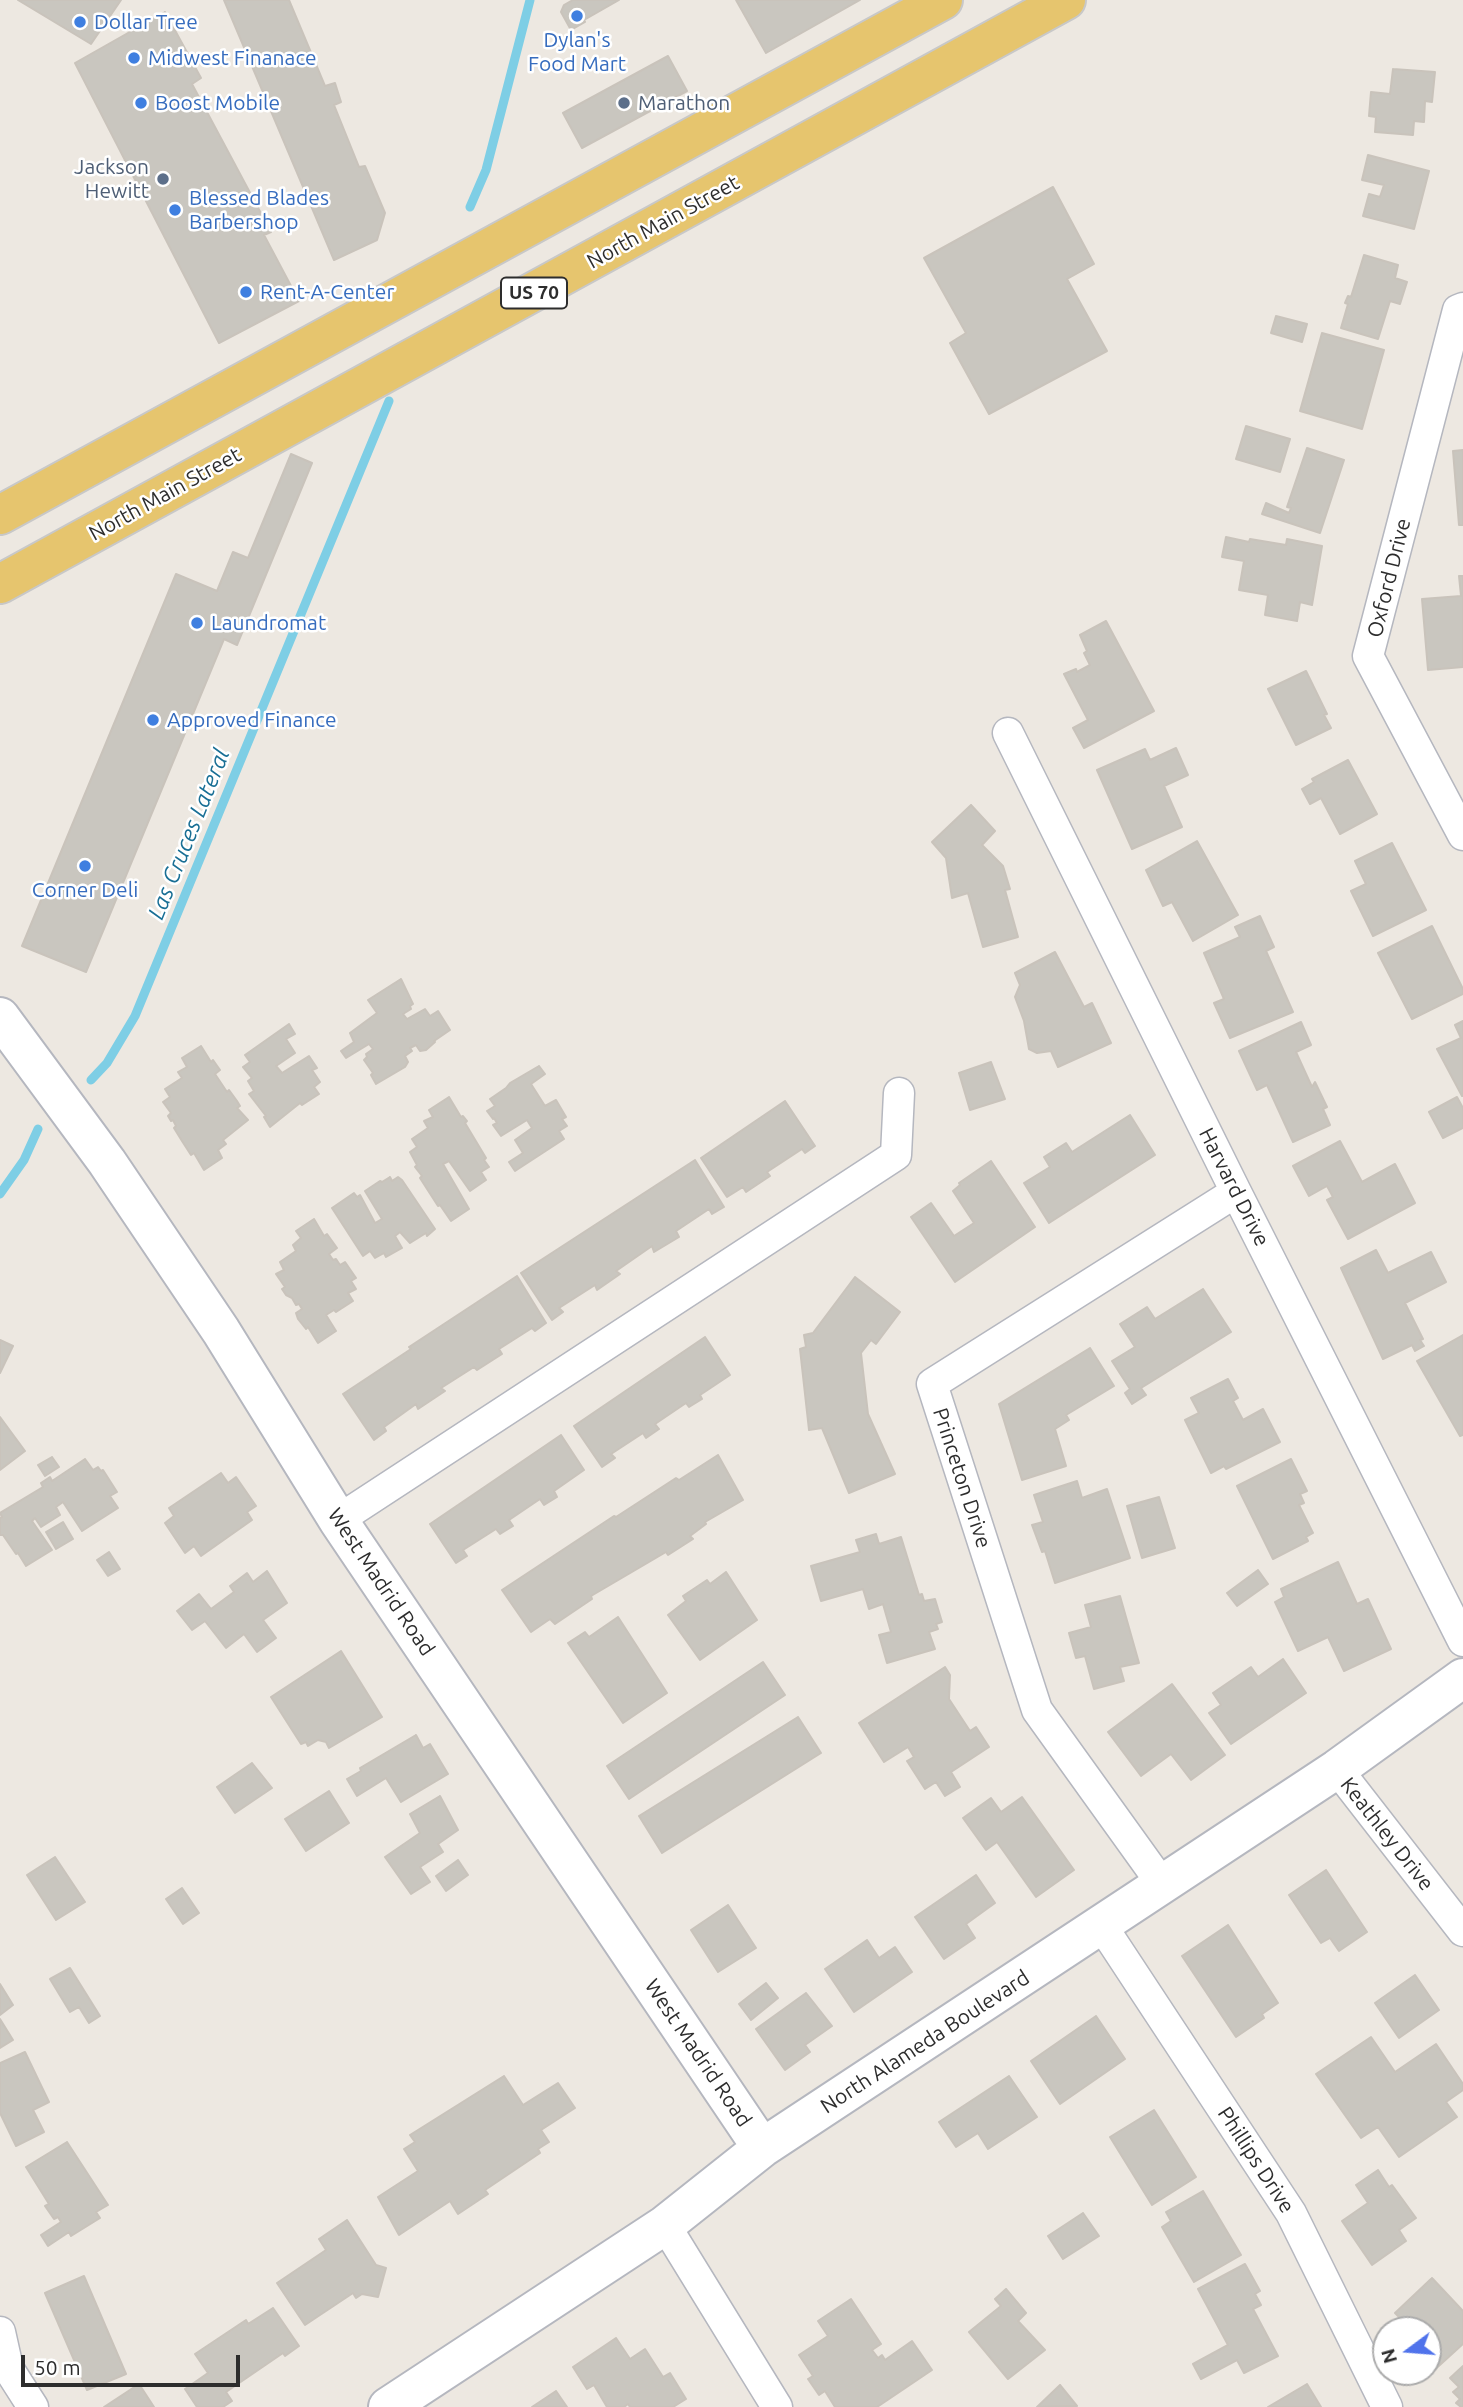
<!DOCTYPE html>
<html>
<head>
<meta charset="utf-8">
<style>
  body { margin:0 }
  #map { position:relative; width:1463px; height:2407px; overflow:hidden; background:#ede8e1; font-family:Ubuntu,sans-serif }
  canvas { display:block }
  .north { position:absolute; left:1372px; top:2316px; width:70px; height:70px; box-sizing:border-box; background:#fff; border:2px solid #ababab; border-radius:50%; rotate:254deg; font-size:19px; font-weight:700; line-height:28px; text-align:center; color:#2d2d2d }
  .north::after { content:''; display:block; margin:auto; width:24px; height:32px; background:#5073eb; clip-path:polygon(50% 0,100% 100%,50% 72%,0 100%) }
  .scale { position:absolute; left:21px; top:2355px; width:219px; height:32px; box-sizing:border-box; border:4px solid #2d2d2d; border-top:0; padding-left:9px; font-size:21px; line-height:24px; white-space:nowrap; color:#2d2d2d; -webkit-text-stroke:5px #fff; paint-order:stroke }
</style>
</head>
<body>
<div id="map">
<canvas width="1463" height="2407"></canvas>
<div class="north">N</div>
<div class="scale">50 m</div>
</div>
<script>
const g = document.querySelector('canvas').getContext('2d');
g.lineJoin = 'round';
function shape(rows) {
  const path = new Path2D();
  for (const r of rows) {
    path.moveTo(r[0], r[1]);
    for (let i = 2; i < r.length; i += 2) path.lineTo(r[i], r[i + 1]);
  }
  return path;
}
function strokePath(path, color, width, dash) {
  g.strokeStyle = color;
  g.lineWidth = width;
  g.lineCap = dash ? 'butt' : 'round';
  g.setLineDash(dash || []);
  g.stroke(path);
}
function paint(path, color) {
  g.fillStyle = color;
  g.fill(path, 'evenodd');
}
function label(font, color, halo, rows, align = 'center') {
  g.font = font + ' Ubuntu,sans-serif';
  g.lineWidth = 5;
  g.setLineDash([]);
  g.textBaseline = 'middle';
  g.strokeStyle = halo;
  g.fillStyle = color;
  for (const [text, x, y, turn = 0] of rows) {
    g.save();
    g.translate(x, y);
    g.rotate((+turn || 0) * Math.PI / 180);
    g.textAlign = isNaN(turn) ? turn : align;
    if (halo) g.strokeText(text, 0, 0);
    g.fillText(text, 0, 0);
    g.restore();
  }
}
strokePath(shape([
  [470,207,486,170,530,0],
  [91,1080,107,1063,135,1016,389,401],
  [0,1194,24,1160,38,1129]
]), '#7ecee5', 9);
const building = shape([
  [18,0,121,0,91,44,18,0],
  [224,0,289,0,325,86,335,83,341,102,334,105,359,167,365,166,385,213,377,240,334,260,224,0],
  [573,0,619,0,584,20,585,22,571,30,561,12,564,5,573,0],
  [736,0,860,0,766,53,736,0],
  [165,12,201,78,192,84,271,232,264,235,299,301,219,343,75,63,165,12],
  [668,56,687,91,582,148,563,113,668,56],
  [1393,69,1435,72,1432,102,1425,101,1424,122,1414,121,1413,135,1375,132,1376,117,1369,116,1371,92,1390,94,1393,69],
  [1368,155,1429,171,1414,229,1363,216,1369,194,1380,197,1384,185,1362,180,1368,155],
  [1053,187,1094,264,1067,279,1107,351,989,414,950,343,966,333,924,258,1053,187],
  [1364,255,1398,265,1395,278,1407,282,1400,304,1390,301,1378,339,1341,328,1348,304,1345,303,1348,296,1351,297,1364,255],
  [1276,316,1307,324,1302,342,1271,333,1276,316],
  [1322,333,1384,350,1362,429,1300,411,1322,333],
  [1246,426,1290,439,1280,472,1236,459,1246,426],
  [1307,448,1344,460,1320,533,1262,514,1266,503,1289,513,1291,508,1287,507,1307,448],
  [1463,450,1463,525,1459,525,1453,451,1463,450],
  [291,454,312,463,237,645,224,639,86,972,22,946,176,574,217,591,233,552,248,558,291,454],
  [1226,537,1249,542,1250,539,1286,545,1287,539,1322,546,1312,605,1300,602,1297,621,1265,615,1268,595,1239,590,1244,561,1222,557,1226,537],
  [1459,576,1463,576,1463,667,1428,670,1422,599,1461,596,1459,576],
  [1106,621,1154,711,1084,748,1073,728,1088,720,1064,674,1076,669,1077,672,1090,665,1084,653,1087,651,1080,635,1106,621],
  [1306,671,1327,714,1324,715,1331,728,1296,745,1268,689,1306,671],
  [1176,748,1188,775,1164,786,1182,827,1132,849,1097,770,1145,749,1150,760,1176,748],
  [1348,760,1377,814,1340,834,1321,798,1310,804,1302,789,1314,782,1312,779,1348,760],
  [971,805,995,831,982,845,1003,866,1010,889,1005,890,1018,937,983,947,968,893,952,898,946,858,932,842,971,805],
  [1197,841,1238,915,1193,941,1172,902,1163,906,1146,870,1197,841],
  [1392,843,1426,910,1373,936,1351,891,1366,884,1355,861,1392,843],
  [1260,916,1274,947,1266,951,1293,1012,1230,1038,1214,1003,1224,999,1204,953,1240,937,1235,927,1260,916],
  [1432,926,1463,989,1463,994,1412,1019,1378,953,1432,926],
  [1055,952,1084,1007,1092,1003,1111,1043,1058,1067,1051,1051,1037,1053,1029,1049,1024,1021,1015,997,1020,985,1015,973,1055,952],
  [401,979,413,1004,410,1006,411,1009,403,1014,407,1019,425,1009,430,1016,438,1011,450,1030,434,1041,435,1042,426,1050,420,1051,416,1045,410,1048,412,1051,405,1056,408,1062,405,1067,376,1084,371,1075,373,1073,364,1060,367,1057,366,1054,373,1049,369,1044,346,1058,341,1051,354,1042,350,1033,377,1013,368,1000,401,979],
  [1463,1021,1463,1096,1462,1096,1437,1049,1461,1038,1455,1025,1463,1021],
  [1301,1022,1311,1045,1296,1052,1312,1087,1315,1082,1327,1107,1323,1109,1330,1125,1293,1142,1267,1085,1257,1090,1239,1051,1301,1022],
  [289,1024,295,1034,286,1039,295,1053,276,1066,282,1073,309,1056,317,1068,312,1070,320,1082,314,1087,319,1094,302,1105,300,1103,270,1127,264,1117,266,1116,249,1094,254,1091,248,1081,252,1078,243,1067,250,1062,245,1055,289,1024],
  [201,1046,211,1062,213,1060,220,1070,215,1074,227,1092,229,1090,237,1101,240,1106,237,1108,248,1120,223,1140,226,1144,218,1150,222,1158,204,1170,194,1153,191,1155,182,1141,174,1128,176,1126,173,1120,171,1121,168,1116,171,1113,163,1102,170,1097,165,1089,182,1078,178,1072,187,1067,182,1058,201,1046],
  [991,1062,1005,1099,970,1110,959,1073,991,1062],
  [539,1066,545,1074,531,1084,545,1106,556,1100,566,1117,562,1119,567,1126,559,1131,564,1139,515,1171,509,1162,523,1153,515,1140,532,1128,527,1120,501,1136,493,1125,497,1123,494,1118,493,1119,487,1111,495,1106,490,1099,506,1088,510,1083,539,1066],
  [449,1097,461,1117,463,1116,467,1121,465,1123,486,1158,484,1160,489,1167,481,1172,486,1180,470,1191,449,1161,443,1164,469,1209,451,1221,440,1205,438,1206,420,1178,422,1176,415,1167,417,1165,410,1152,417,1147,412,1139,428,1128,424,1121,433,1117,429,1110,449,1097],
  [1457,1097,1463,1108,1463,1128,1443,1138,1429,1112,1457,1097],
  [785,1101,815,1146,805,1153,802,1149,767,1172,770,1176,746,1192,743,1187,727,1197,701,1158,785,1101],
  [1130,1115,1155,1155,1049,1223,1024,1183,1050,1167,1044,1157,1066,1143,1072,1152,1130,1115],
  [1340,1141,1362,1182,1395,1164,1415,1203,1348,1239,1327,1200,1333,1197,1327,1186,1309,1196,1293,1166,1340,1141],
  [695,1160,724,1207,712,1214,709,1209,676,1231,679,1237,654,1252,652,1246,616,1271,620,1274,597,1290,595,1285,559,1308,563,1312,552,1320,521,1273,695,1160],
  [991,1161,1035,1227,955,1282,911,1217,931,1203,954,1236,974,1223,953,1191,960,1185,959,1183,991,1161],
  [390,1177,392,1181,398,1177,402,1180,435,1229,427,1236,426,1233,410,1243,400,1232,395,1236,402,1248,386,1257,384,1253,375,1258,370,1251,363,1256,332,1208,354,1193,357,1197,360,1195,375,1223,382,1219,365,1191,380,1181,382,1182,390,1177],
  [314,1219,324,1236,327,1234,337,1248,329,1254,333,1260,336,1259,340,1265,345,1262,356,1278,351,1281,356,1289,348,1293,353,1301,336,1312,334,1310,326,1315,336,1331,318,1343,308,1327,306,1329,298,1319,296,1313,302,1309,299,1304,296,1305,292,1298,286,1295,282,1289,285,1287,276,1274,284,1270,280,1262,296,1251,293,1245,301,1238,296,1231,314,1219],
  [1376,1250,1388,1273,1431,1252,1446,1282,1405,1303,1423,1339,1420,1340,1424,1346,1415,1351,1412,1345,1383,1359,1341,1268,1376,1250],
  [517,1276,546,1323,535,1331,532,1328,499,1349,502,1354,477,1370,474,1367,441,1388,445,1391,418,1409,416,1404,384,1427,386,1431,374,1440,343,1394,411,1349,409,1347,517,1276],
  [855,1277,900,1312,876,1344,871,1340,861,1353,868,1414,895,1474,849,1493,822,1428,809,1430,800,1349,806,1347,804,1335,813,1333,855,1277],
  [1203,1289,1231,1332,1141,1388,1146,1395,1132,1404,1125,1393,1130,1389,1112,1361,1135,1347,1120,1324,1147,1307,1155,1319,1203,1289],
  [1463,1335,1463,1435,1460,1436,1417,1361,1463,1335],
  [705,1337,730,1375,700,1395,702,1399,689,1407,686,1403,655,1424,659,1429,646,1438,643,1433,611,1454,615,1458,602,1467,574,1426,705,1337],
  [0,1340,13,1346,0,1373,0,1340],
  [1090,1348,1114,1386,1066,1415,1069,1420,1055,1429,1066,1466,1022,1480,999,1404,1090,1348],
  [1228,1379,1238,1398,1233,1401,1243,1420,1263,1409,1280,1442,1226,1469,1224,1466,1211,1473,1185,1420,1199,1413,1191,1398,1228,1379],
  [0,1417,25,1451,0,1470,0,1417],
  [561,1435,584,1470,554,1491,557,1497,544,1505,540,1499,509,1520,513,1526,500,1534,496,1529,463,1550,467,1556,456,1563,430,1524,561,1435],
  [718,1455,743,1500,705,1522,706,1524,690,1536,693,1539,668,1555,666,1552,591,1596,592,1599,555,1624,550,1619,531,1632,502,1590,614,1516,616,1517,676,1478,679,1480,718,1455],
  [52,1457,59,1467,45,1476,38,1465,52,1457],
  [85,1459,93,1470,98,1467,101,1471,103,1470,117,1492,110,1496,118,1508,82,1531,63,1502,56,1507,60,1515,41,1527,35,1518,32,1521,52,1550,26,1566,18,1553,16,1554,3,1535,0,1535,0,1518,2,1517,0,1513,43,1487,41,1483,50,1477,52,1481,85,1459],
  [1291,1459,1307,1491,1300,1494,1304,1503,1299,1505,1313,1533,1306,1537,1308,1541,1273,1559,1237,1486,1291,1459],
  [221,1473,228,1483,236,1477,256,1506,247,1512,252,1520,201,1556,194,1546,185,1553,165,1523,174,1516,169,1508,221,1473],
  [1077,1481,1082,1498,1107,1489,1130,1558,1055,1583,1045,1551,1042,1552,1032,1525,1043,1522,1034,1495,1077,1481],
  [1159,1497,1175,1548,1142,1558,1127,1506,1159,1497],
  [63,1522,73,1539,56,1549,46,1532,63,1522],
  [876,1534,879,1544,901,1537,919,1595,922,1594,924,1601,935,1599,942,1622,936,1624,938,1629,929,1632,935,1649,887,1663,879,1635,891,1632,883,1604,869,1609,863,1589,821,1601,811,1566,860,1552,856,1540,876,1534],
  [109,1552,120,1569,108,1576,97,1560,109,1552],
  [1338,1562,1357,1604,1368,1599,1391,1649,1344,1671,1328,1637,1298,1651,1275,1602,1284,1597,1281,1589,1338,1562],
  [1258,1570,1268,1584,1237,1606,1227,1593,1258,1570],
  [267,1571,287,1603,263,1620,276,1638,257,1652,244,1634,226,1648,205,1621,192,1630,177,1611,199,1594,211,1609,234,1592,230,1586,247,1573,253,1582,267,1571],
  [726,1572,757,1620,700,1660,668,1615,686,1601,683,1596,707,1580,710,1584,726,1572],
  [1120,1596,1139,1663,1120,1667,1124,1681,1094,1689,1085,1656,1076,1658,1069,1633,1091,1627,1085,1605,1120,1596],
  [618,1617,667,1693,623,1723,568,1643,585,1632,589,1637,618,1617],
  [341,1651,382,1717,329,1748,326,1742,318,1740,308,1746,306,1742,301,1744,271,1697,341,1651],
  [1283,1659,1306,1693,1231,1744,1209,1713,1221,1705,1213,1693,1251,1667,1258,1677,1283,1659],
  [763,1662,785,1695,629,1799,607,1766,763,1662],
  [945,1667,950,1675,949,1699,970,1731,976,1727,989,1747,951,1772,960,1787,945,1796,936,1782,925,1789,907,1761,914,1757,908,1747,884,1762,859,1723,945,1667],
  [1172,1684,1225,1755,1191,1780,1171,1754,1141,1776,1108,1732,1172,1684],
  [798,1717,821,1753,662,1853,639,1816,798,1717],
  [416,1735,423,1748,430,1744,448,1774,401,1802,386,1778,357,1796,347,1779,361,1771,360,1768,416,1735],
  [252,1763,272,1788,235,1813,217,1787,252,1763],
  [329,1791,349,1823,306,1851,285,1819,329,1791],
  [440,1796,458,1830,438,1844,443,1852,420,1867,430,1882,411,1894,385,1857,420,1833,410,1814,440,1796],
  [1022,1797,1074,1870,1036,1897,997,1842,986,1850,963,1818,991,1798,1001,1812,1022,1797],
  [55,1857,85,1902,56,1920,27,1875,55,1857],
  [458,1860,468,1875,446,1891,436,1876,458,1860],
  [1326,1870,1367,1932,1339,1951,1330,1938,1321,1943,1289,1895,1326,1870],
  [976,1875,995,1903,966,1924,975,1938,944,1959,915,1917,976,1875],
  [182,1888,199,1913,183,1924,166,1899,182,1888],
  [728,1905,756,1948,718,1972,691,1930,728,1905],
  [1228,1925,1278,2003,1262,2014,1264,2018,1236,2037,1182,1956,1228,1925],
  [867,1940,879,1958,895,1947,912,1972,854,2012,825,1969,867,1940],
  [70,1968,100,2016,89,2023,79,2007,70,2012,50,1979,70,1968],
  [1415,1975,1439,2010,1399,2038,1375,2003,1415,1975],
  [766,1983,778,1998,751,2020,739,2004,766,1983],
  [0,1984,13,2005,0,2015,0,1984],
  [806,1993,832,2026,805,2045,810,2052,785,2070,756,2029,806,1993],
  [1096,2016,1125,2059,1060,2104,1031,2061,1096,2016],
  [0,2019,13,2040,0,2048,0,2019],
  [1371,2037,1395,2072,1436,2044,1463,2084,1463,2090,1446,2102,1457,2117,1399,2157,1378,2127,1361,2138,1316,2074,1371,2037],
  [25,2052,49,2102,33,2110,44,2132,16,2146,0,2113,0,2063,25,2052],
  [504,2076,523,2105,558,2083,575,2108,541,2130,549,2142,538,2149,540,2153,485,2190,488,2194,458,2214,450,2201,399,2235,378,2197,418,2171,404,2149,415,2142,410,2135,504,2076],
  [1009,2076,1037,2117,988,2149,978,2133,956,2147,939,2122,1009,2076],
  [1154,2110,1196,2177,1152,2205,1110,2137,1154,2110],
  [67,2142,108,2205,96,2212,100,2218,71,2236,69,2232,48,2246,41,2235,61,2222,58,2217,54,2219,45,2206,49,2204,26,2167,67,2142],
  [1378,2170,1389,2187,1392,2185,1416,2218,1399,2230,1406,2241,1372,2265,1342,2221,1368,2203,1356,2185,1378,2170],
  [1203,2191,1241,2255,1194,2282,1162,2227,1171,2221,1166,2212,1203,2191],
  [1083,2213,1099,2236,1063,2259,1048,2236,1083,2213],
  [347,2220,376,2265,386,2268,378,2297,362,2294,356,2298,353,2293,305,2325,277,2283,326,2250,319,2239,347,2220],
  [1245,2264,1260,2291,1255,2294,1261,2305,1253,2309,1278,2356,1244,2373,1237,2360,1201,2379,1193,2364,1228,2345,1198,2289,1245,2264],
  [84,2276,126,2374,87,2390,45,2293,84,2276],
  [1432,2278,1463,2311,1463,2344,1430,2374,1428,2371,1428,2330,1397,2330,1405,2323,1395,2313,1432,2278],
  [1006,2289,1026,2313,1018,2321,1045,2350,1008,2379,969,2332,1001,2306,995,2299,1006,2289],
  [851,2299,881,2344,872,2350,878,2358,882,2355,885,2360,912,2341,932,2370,877,2407,835,2407,825,2391,819,2395,808,2379,813,2376,799,2355,828,2336,818,2321,851,2299],
  [273,2308,299,2346,285,2356,283,2353,226,2392,232,2401,223,2407,197,2407,185,2389,208,2373,195,2354,246,2320,248,2324,273,2308],
  [616,2338,630,2359,645,2349,663,2377,670,2373,686,2399,673,2407,630,2407,628,2404,624,2407,607,2407,594,2385,587,2389,573,2367,616,2338],
  [1463,2366,1463,2407,1461,2407,1456,2403,1460,2399,1453,2392,1459,2387,1450,2378,1463,2366],
  [139,2384,154,2407,104,2407,139,2384],
  [1307,2384,1321,2407,1268,2407,1307,2384],
  [1060,2385,1077,2406,1037,2407,1060,2385],
  [556,2391,567,2407,532,2407,556,2391]
]);
paint(building, '#c9c6bf');
strokePath(building, '#c9c3bb', 2);
const street = shape([
  [1463,308,1458,310,1368,656,1463,835],
  [1008,733,1236,1192,1463,1641],
  [338,1520,896,1155,899,1093],
  [1337,1769,1463,1931],
  [1162,1884,1037,1710,932,1384,1236,1192],
  [1102,1926,1291,2213,1387,2407],
  [665,2225,777,2407],
  [0,2332,8,2368,33,2407]
]);
const secondary = shape([
  [0,1017,107,1162,221,1331,338,1520,762,2148],
  [388,2407,665,2225,762,2148,1337,1769,1463,1678]
]);
const primary = shape([
  [0,515,943,0],
  [0,584,1066,0]
]);
strokePath(street, '#b5b7bf', 33);
strokePath(secondary, '#b5b7bf', 42);
strokePath(primary, '#c8c8c8', 42);
strokePath(street, '#fff', 30);
strokePath(secondary, '#fff', 38);
strokePath(primary, '#e6c56e', 38);
for (const [x, y, r, color] of [
  [577,16,7,"#3f7fe0"],
  [80,22,7,"#3f7fe0"],
  [134,58,7,"#3f7fe0"],
  [141,103,7,"#3f7fe0"],
  [624,103,7,"#5c6f8a"],
  [163,179,7,"#5c6f8a"],
  [175,210,7,"#3f7fe0"],
  [246,292,7,"#3f7fe0"],
  [197,623,7,"#3f7fe0"],
  [153,720,7,"#3f7fe0"],
  [85,866,7,"#3f7fe0"]
]) {
  const dot = new Path2D();
  dot.arc(x, y, r, 0, 2 * Math.PI);
  g.fillStyle = color;
  g.fill(dot);
  strokePath(dot, '#fff', 2.5);
}
for (const [x, y, w] of [
  [534,293,66]
]) {
  const box = new Path2D();
  box.roundRect(x - w / 2, y - 15.5, w, 31, 5);
  g.fillStyle = '#fff';
  g.fill(box);
  strokePath(box, '#2d2d2d', 2);
}
label('bold 19px', '#2d2d2d', null, [
  ["US 70",534,293]
]);
label('21px', '#366cbe', '#fff', [
  ["Dollar Tree",94,22],
  ["Dylan's",577,40,"center"],
  ["Food Mart",577,64,"center"],
  ["Midwest Finanace",148,58],
  ["Boost Mobile",155,103],
  ["Blessed Blades",189,198],
  ["Barbershop",189,222],
  ["Rent-A-Center",260,292],
  ["Laundromat",211,623],
  ["Approved Finance",167,720],
  ["Corner Deli",85,890,"center"]
], 'left');
label('21px', '#4e5e75', '#fff', [
  ["Marathon",638,103],
  ["Jackson",149,167,"right"],
  ["Hewitt",149,191,"right"]
], 'left');
label('21px', '#2d2d2d', '#fff', [
  ["North Main Street",663,222,-29],
  ["North Main Street",165,494,-29],
  ["Oxford Drive",1389,578,-76],
  ["Harvard Drive",1234,1187,63],
  ["Princeton Drive",962,1478,72],
  ["West Madrid Road",381,1582,56],
  ["Keathley Drive",1387,1834,52],
  ["North Alameda Boulevard",925,2042,-33],
  ["West Madrid Road",698,2053,56],
  ["Phillips Drive",1256,2160,57]
]);
label('italic 23px', '#196f95', '#fff', [
  ["Las Cruces Lateral",189,834,-68]
]);
</script>
</body>
</html>
